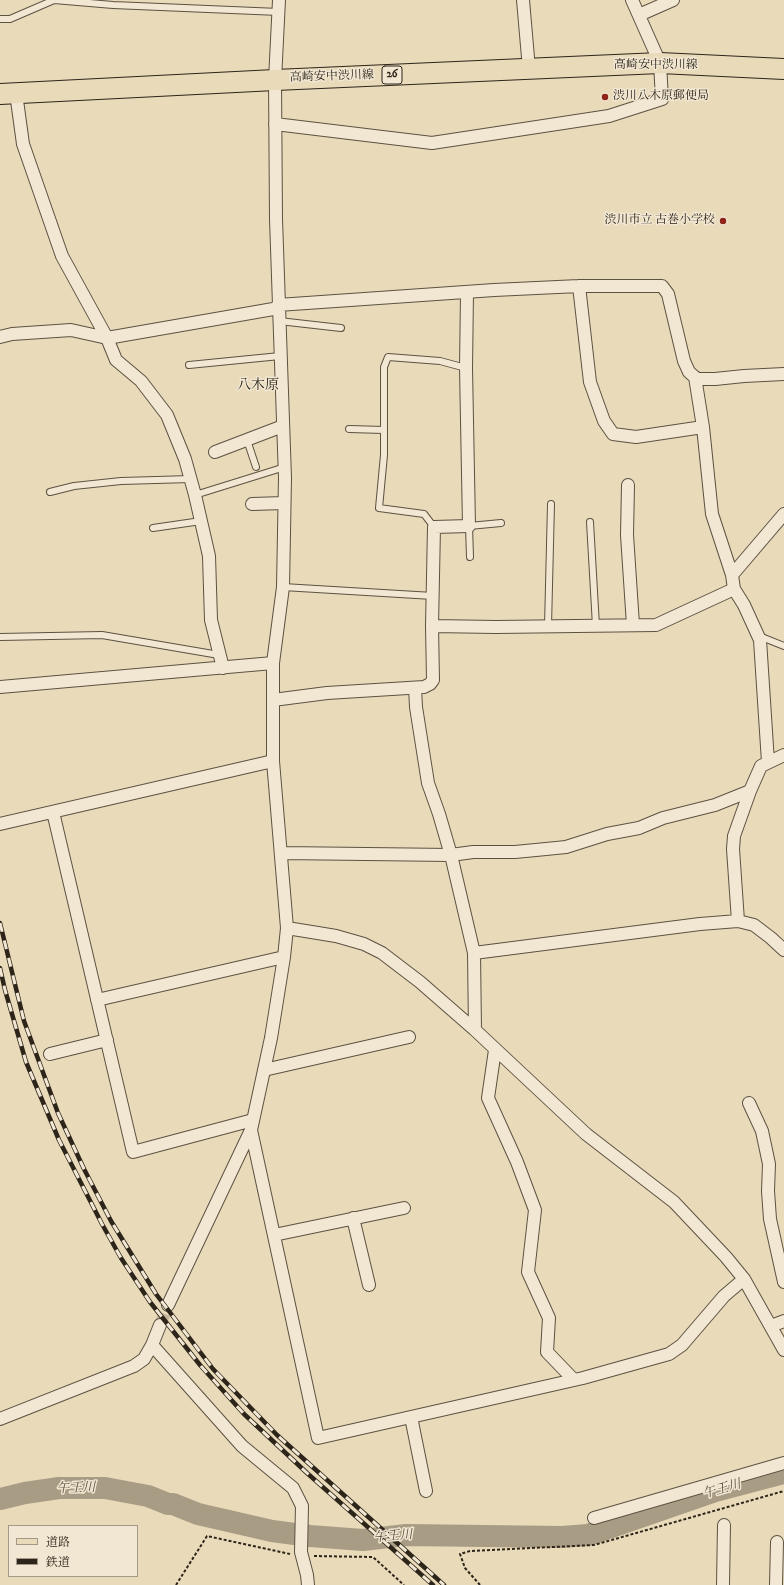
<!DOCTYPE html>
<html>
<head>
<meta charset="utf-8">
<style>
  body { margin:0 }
  #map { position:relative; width:784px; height:1585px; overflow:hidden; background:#e9daba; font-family:"IM FELL DW Pica","Noto Serif JP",serif }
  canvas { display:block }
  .legend { position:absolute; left:8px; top:1525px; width:130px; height:52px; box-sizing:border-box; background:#f1e7d2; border:1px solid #a39988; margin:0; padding:5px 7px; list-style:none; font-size:12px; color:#2d251a }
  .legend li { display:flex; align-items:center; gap:8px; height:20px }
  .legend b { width:20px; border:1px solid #a39988 }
</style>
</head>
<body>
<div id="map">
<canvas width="784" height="1585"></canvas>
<ul class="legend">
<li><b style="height:5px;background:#e9daba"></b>道路</li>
<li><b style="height:5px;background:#2d251a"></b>鉄道</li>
</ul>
</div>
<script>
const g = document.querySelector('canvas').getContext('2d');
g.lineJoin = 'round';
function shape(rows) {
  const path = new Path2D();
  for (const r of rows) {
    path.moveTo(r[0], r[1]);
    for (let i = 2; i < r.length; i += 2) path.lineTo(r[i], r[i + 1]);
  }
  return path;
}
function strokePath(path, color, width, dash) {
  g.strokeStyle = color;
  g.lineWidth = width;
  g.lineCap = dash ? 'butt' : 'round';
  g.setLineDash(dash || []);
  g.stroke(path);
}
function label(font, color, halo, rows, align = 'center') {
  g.font = font + ' "IM FELL DW Pica","Noto Serif JP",serif';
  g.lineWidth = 3;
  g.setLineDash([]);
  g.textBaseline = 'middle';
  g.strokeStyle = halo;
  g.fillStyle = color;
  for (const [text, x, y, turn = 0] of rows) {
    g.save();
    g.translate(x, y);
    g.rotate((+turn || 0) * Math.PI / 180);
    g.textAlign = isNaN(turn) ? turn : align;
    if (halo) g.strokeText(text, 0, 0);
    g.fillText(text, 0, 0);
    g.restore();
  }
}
strokePath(shape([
  [0,1499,25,1493,59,1488,105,1488,148,1496,168,1504,173,1504,198,1514,272,1531,310,1536,363,1540,406,1535,562,1537,588,1535,715,1491,784,1473]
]), '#a99c84', 22);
strokePath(shape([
  [160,1325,168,1305]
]), '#c3b69a', 12, [12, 6]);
const service = shape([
  [0,19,10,19,54,0,113,5,279,12],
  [279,321,341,328],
  [189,365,280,356],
  [349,429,384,430],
  [247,440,256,467],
  [50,492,74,486,121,481,191,479],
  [195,495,285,467],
  [590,522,596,626],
  [434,527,424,514,379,508,384,455,384,367,388,357,440,361,466,368],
  [153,528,201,521],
  [470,557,469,526,501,523],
  [283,587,433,596],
  [548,626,551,504],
  [759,636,784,646],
  [0,637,102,635,219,655]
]);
const minor = shape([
  [523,0,529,69],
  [639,15,673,0],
  [16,93,23,144,62,256,107,338,116,360,141,381,167,415,185,459,195,495,209,556,211,620,223,668],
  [275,124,432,143,609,116,662,99,660,63,632,0],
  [579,286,590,382,604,421,613,434,636,437,703,427],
  [278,305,494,290,579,286,662,286,668,294,684,361,689,372,697,379,715,379,744,376,784,374],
  [0,337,12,334,71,330,107,338,279,308],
  [215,452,283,426],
  [628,485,627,535,633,625],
  [252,504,284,503],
  [732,575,784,514],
  [734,589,744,605,760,640,768,762],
  [432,626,496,627,656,625,734,589,732,575,712,514,703,427,695,377],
  [0,687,273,663],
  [415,688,416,707,428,783,439,814,451,855,474,953,475,1030],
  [273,700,327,693,424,687,430,684,433,680,432,626,434,527,469,526,466,368,467,293],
  [53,812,133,1152,253,1120],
  [0,824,273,761],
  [281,853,451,855,473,852,515,852,546,849,566,847,607,834,639,828,663,818,715,805,750,791],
  [738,921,733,849,734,836,750,791,761,766,784,755],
  [287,928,336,936,364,944,382,953,420,982,475,1030,586,1134,674,1202,726,1257,744,1279,784,1350],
  [474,953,700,924,738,921,754,925,771,938,784,950],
  [97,1000,284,957],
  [495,1050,488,1098,517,1162,535,1210,528,1272,549,1318,547,1352,574,1380],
  [50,1054,107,1040],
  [264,1070,409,1037],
  [749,1103,762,1131,769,1164,768,1191,770,1219,784,1282],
  [251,1130,318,1438,583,1378,669,1354,682,1345,724,1296,744,1279],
  [353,1218,369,1285],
  [274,1235,404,1208],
  [168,1305,251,1130,271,1038,284,957,287,928,273,761,273,663,283,587,285,478,276,219,275,80,279,0],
  [771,1326,784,1321],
  [152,1345,242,1446,293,1488,302,1506,301,1552,307,1575,308,1585],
  [411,1417,426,1491],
  [0,1419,134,1366,144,1359,152,1345,160,1325],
  [594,1518,784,1463],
  [723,1585,724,1525],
  [776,1585,777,1542]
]);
const primary = shape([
  [0,94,275,80,660,63,784,69]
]);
strokePath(service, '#5c5242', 8);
strokePath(minor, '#5c5242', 14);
strokePath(primary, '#2d251a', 22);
strokePath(shape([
  [314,1556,373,1557,404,1585],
  [176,1585,207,1536,290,1554],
  [480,1585,465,1568,460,1554,470,1551,594,1545,784,1491]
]), '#2d251a', 2, [3, 2]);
strokePath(service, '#f1e7d2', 6);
strokePath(minor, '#f1e7d2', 12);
strokePath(primary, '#e9daba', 20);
const rail = shape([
  [0,923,24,1021,58,1113,84,1169,111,1221,156,1294,213,1369,277,1435,444,1585],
  [0,968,5,990,26,1062,59,1140,102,1224,121,1258,150,1302,200,1365,244,1414,307,1473,433,1585]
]);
strokePath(rail, '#2d251a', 4.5);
strokePath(rail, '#f1e7d2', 3, [9]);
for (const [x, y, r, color] of [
  [605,97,4,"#8f2418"],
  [723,221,4,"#8f2418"]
]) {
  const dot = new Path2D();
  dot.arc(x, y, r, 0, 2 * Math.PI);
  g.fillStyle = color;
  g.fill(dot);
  strokePath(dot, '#f1e7d2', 1.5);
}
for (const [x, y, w] of [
  [392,75,20]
]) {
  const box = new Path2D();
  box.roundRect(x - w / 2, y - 9, w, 18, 3);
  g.fillStyle = '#f1e7d2';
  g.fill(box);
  strokePath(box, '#2d251a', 1);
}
label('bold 11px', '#2d251a', null, [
  ["26",392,75]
]);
label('12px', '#2d251a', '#f1e7d2', [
  ["高崎安中渋川線",656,66],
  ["高崎安中渋川線",332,77,-2]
]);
label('12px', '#2d251a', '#f1e7d2', [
  ["渋川八木原郵便局",613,97],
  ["渋川市立 古巻小学校",715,221,"right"]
], 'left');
label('italic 13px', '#584f3f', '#f1e7d2', [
  ["午王川",76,1489,-2],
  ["午王川",722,1490,-16],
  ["午王川",393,1537,-5]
]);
label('14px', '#2d251a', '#f1e7d2', [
  ["八木原",258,386]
]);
</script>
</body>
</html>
